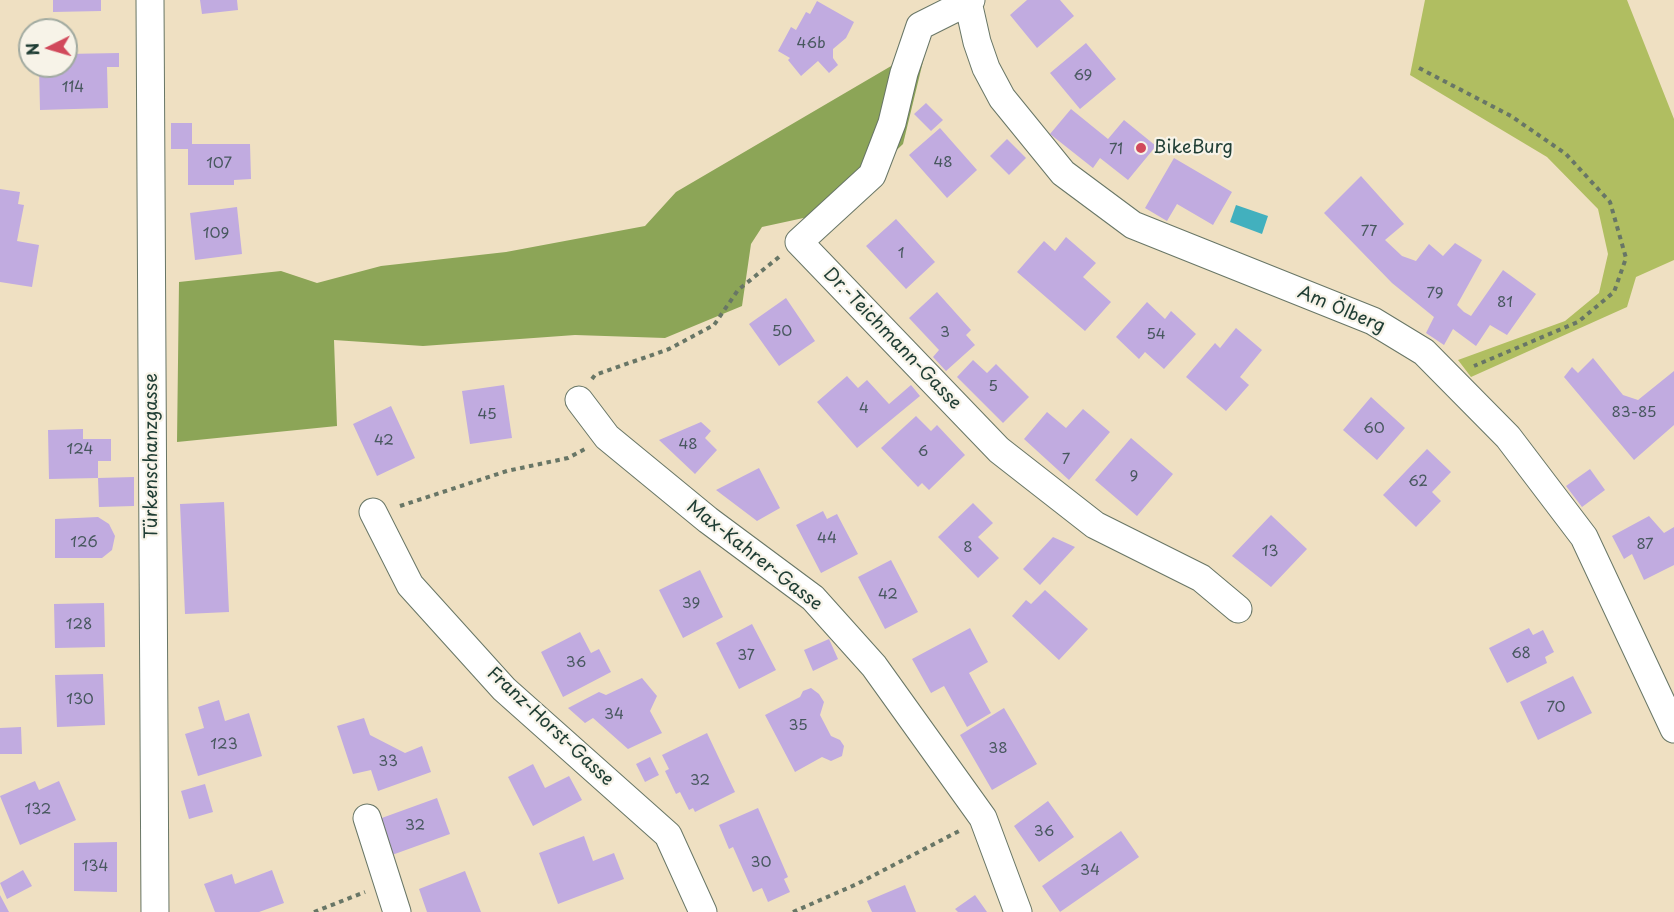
<!DOCTYPE html>
<html>
<head>
<meta charset="utf-8">
<style>
  body { margin:0 }
  #map { position:relative; width:1674px; height:912px; overflow:hidden; background:#efe0c2; font-family:"Playpen Sans",sans-serif }
  canvas { display:block }
  .north { position:absolute; left:18px; top:18px; width:60px; height:60px; box-sizing:border-box; background:#f7f3e8; border:2px solid #a1aaa0; border-radius:50%; rotate:265deg; font-size:16px; font-weight:700; line-height:24px; text-align:center; color:#1f3d34 }
  .north::after { content:''; display:block; margin:auto; width:21px; height:27px; background:#d1495b; clip-path:polygon(50% 0,100% 100%,50% 72%,0 100%) }
</style>
</head>
<body>
<div id="map">
<canvas width="1674" height="912"></canvas>
<div class="north">N</div>
</div>
<script>
const g = document.querySelector('canvas').getContext('2d');
g.lineJoin = 'round';
function paint(path, color) {
  g.fillStyle = color;
  g.fill(path, 'evenodd');
}
function shape(rows) {
  const path = new Path2D();
  for (const r of rows) {
    path.moveTo(r[0], r[1]);
    for (let i = 2; i < r.length; i += 2) path.lineTo(r[i], r[i + 1]);
  }
  return path;
}
function strokePath(path, color, width, dash) {
  g.strokeStyle = color;
  g.lineWidth = width;
  g.lineCap = dash ? 'butt' : 'round';
  g.setLineDash(dash || []);
  g.stroke(path);
}
function label(font, color, halo, rows, align = 'center') {
  g.font = font + ' "Playpen Sans",sans-serif';
  g.lineWidth = 4.5;
  g.setLineDash([]);
  g.textBaseline = 'middle';
  g.strokeStyle = halo;
  g.fillStyle = color;
  for (const [text, x, y, turn = 0] of rows) {
    g.save();
    g.translate(x, y);
    g.rotate((+turn || 0) * Math.PI / 180);
    g.textAlign = isNaN(turn) ? turn : align;
    if (halo) g.strokeText(text, 0, 0);
    g.fillText(text, 0, 0);
    g.restore();
  }
}
paint(shape([
  [1425,0,1627,0,1674,119,1674,260,1636,277,1627,307,1471,377,1458,360,1565,321,1599,293,1608,254,1598,209,1547,157,1410,75]
]), '#b0be61');
paint(shape([
  [927,45,903,144,831,212,762,227,751,244,742,306,665,338,575,335,423,346,334,340,337,426,177,442,179,282,281,271,317,283,381,266,506,252,645,226,676,192]
]), '#8ca557');
paint(shape([
  [1236,205,1268,216,1262,234,1230,222]
]), '#42b0be');
paint(shape([
  [53,0,101,0,101,11,53,12],
  [200,0,237,0,238,10,202,14],
  [1027,0,1060,0,1074,16,1037,48,1010,15],
  [817,1,854,22,846,38,833,49,833,58,838,65,829,73,818,61,801,76,788,60,790,58,778,51,791,27,796,30,806,12,810,14],
  [1086,43,1116,79,1080,109,1050,73],
  [119,53,119,67,107,67,108,108,40,110,39,66,66,66,66,54],
  [926,103,943,120,931,131,914,114],
  [1071,109,1108,139,1124,120,1156,146,1128,180,1100,158,1093,168,1050,134],
  [171,123,192,123,192,144,250,144,251,179,234,180,234,185,188,185,188,149,171,149],
  [940,128,977,170,947,198,909,155],
  [1007,139,1026,158,1009,175,990,156],
  [1174,158,1232,192,1213,225,1177,204,1167,221,1145,208],
  [1361,176,1404,224,1385,240,1402,256,1416,261,1429,244,1443,256,1455,243,1482,260,1457,305,1464,312,1471,316,1503,270,1536,294,1507,335,1490,325,1476,346,1453,329,1444,345,1426,333,1434,317,1392,283,1324,213],
  [0,189,20,192,18,204,24,205,17,241,39,245,32,287,0,282],
  [237,207,242,254,195,260,190,213],
  [896,219,935,262,906,289,866,246],
  [1066,237,1096,263,1083,277,1111,302,1085,331,1017,272,1044,241,1055,251],
  [937,292,971,330,966,335,975,345,946,371,933,357,939,350,909,318],
  [786,298,815,341,779,366,749,324],
  [1147,302,1165,319,1171,311,1196,334,1164,369,1145,352,1139,359,1116,337],
  [1236,328,1262,350,1240,377,1249,385,1226,411,1186,377,1215,343,1220,348],
  [1593,358,1623,395,1638,400,1674,371,1674,425,1634,460,1564,377,1572,367,1578,373],
  [973,360,987,373,996,364,1029,397,1003,423,957,377],
  [847,376,858,388,867,380,889,404,911,385,920,396,857,448,817,402],
  [504,385,512,438,470,444,462,391],
  [1371,397,1405,428,1377,460,1343,430],
  [391,406,415,458,377,476,353,424],
  [1083,409,1110,432,1069,480,1024,439,1047,412,1066,428],
  [916,416,931,431,937,425,965,455,929,490,922,483,918,487,881,448],
  [701,422,711,431,705,438,717,450,695,474,659,440],
  [83,429,83,439,111,439,111,461,98,461,98,478,134,477,134,506,99,507,98,478,49,479,48,430],
  [1131,438,1173,474,1137,516,1095,480],
  [1427,449,1451,472,1432,492,1441,501,1416,527,1383,495],
  [759,468,780,508,757,521,716,490],
  [1590,469,1605,490,1582,507,1566,486],
  [224,502,229,612,185,614,180,504],
  [973,503,993,523,978,537,999,558,978,578,938,537],
  [823,511,827,519,837,514,858,554,821,573,796,525],
  [1271,515,1307,549,1271,587,1232,556],
  [1649,516,1664,533,1674,527,1674,565,1644,580,1632,554,1624,559,1612,536],
  [98,517,109,524,115,536,112,550,102,558,55,558,55,519],
  [1053,537,1075,547,1040,585,1023,569],
  [891,560,918,612,885,629,858,577],
  [700,570,723,617,683,638,659,590],
  [1045,590,1088,629,1059,660,1012,616,1026,600,1031,604],
  [104,603,105,647,55,648,54,604],
  [752,624,776,670,739,689,716,643],
  [970,628,988,662,969,673,991,713,967,727,944,686,931,693,912,659],
  [1529,628,1533,635,1543,630,1554,652,1545,657,1547,663,1507,683,1489,648],
  [580,632,591,653,599,649,611,672,563,697,541,652],
  [829,639,838,659,813,671,804,650],
  [103,674,105,725,57,727,55,675],
  [1573,676,1592,713,1538,740,1520,702],
  [642,678,657,696,650,711,662,733,628,749,593,718,585,723,568,708,599,692,606,695],
  [811,688,819,694,824,702,820,715,831,736,840,740,844,746,842,756,831,761,822,757,795,772,765,715,800,697,803,691],
  [219,700,225,721,249,713,262,756,198,776,185,734,204,728,198,707],
  [1004,708,1037,764,992,790,960,735],
  [364,718,370,735,405,753,422,746,431,772,378,791,371,770,353,774,337,726],
  [21,727,22,754,0,754,0,728],
  [707,733,735,792,695,812,693,808,689,810,680,792,676,794,665,771,669,769,662,755],
  [650,757,659,775,645,782,636,764],
  [533,764,545,788,569,776,582,800,533,826,508,777],
  [35,781,39,790,59,781,76,820,20,845,0,796],
  [205,784,213,812,189,819,181,791],
  [437,798,450,834,392,855,379,819],
  [1048,801,1074,837,1039,862,1014,826],
  [758,808,788,877,784,879,790,892,768,902,762,888,753,892,733,847,729,849,719,825],
  [1121,831,1139,857,1060,912,1042,886],
  [584,836,593,861,614,853,624,879,558,904,539,853],
  [117,842,117,892,74,891,74,843],
  [23,870,32,886,7,899,0,883],
  [272,870,284,903,259,912,215,912,204,884,232,874,235,884],
  [465,871,481,912,427,912,419,889],
  [905,885,916,912,872,912,867,901],
  [0,895,9,912,0,912],
  [975,895,987,912,958,912,955,909]
]), '#c1abe0');
const minor = shape([
  [150,0,155,912],
  [971,0,968,2,977,42,986,68,1002,98,1063,173,1133,225,1373,321,1424,352,1508,437,1584,537,1674,729],
  [968,2,920,26,904,73,892,123,872,175,799,242,999,450,1095,525,1201,578,1238,609],
  [579,400,607,437,708,520,813,598,874,666,983,818,1018,912],
  [373,512,410,585,504,689,668,835,703,912],
  [367,818,397,912]
]);
strokePath(minor, '#687666', 29);
strokePath(shape([
  [1419,68,1511,116,1566,154,1610,202,1626,258,1614,292,1578,322,1474,366],
  [592,379,595,375,669,349,714,325,738,290,779,257],
  [400,506,507,471,568,458,585,449],
  [314,912,365,892],
  [793,912,857,884,961,830]
]), '#687666', 4, [4.5, 4.5]);
strokePath(minor, '#fff', 27);
for (const [x, y, r, color] of [
  [1141,148,6,"#d1495b"]
]) {
  const dot = new Path2D();
  dot.arc(x, y, r, 0, 2 * Math.PI);
  g.fillStyle = color;
  g.fill(dot);
  strokePath(dot, '#f7f3e8', 2);
}
label('15px', '#48585f', null, [
  ["46b",811,44],
  ["69",1083,76],
  ["114",73,88],
  ["71",1116,150],
  ["48",943,163],
  ["107",219,164],
  ["77",1369,232],
  ["109",216,234],
  ["1",901,254],
  ["79",1435,294],
  ["81",1505,303],
  ["50",782,332],
  ["3",945,333],
  ["54",1156,335],
  ["5",993,387],
  ["4",864,409],
  ["83-85",1634,413],
  ["45",487,415],
  ["60",1374,429],
  ["42",384,441],
  ["48",688,445],
  ["124",80,450],
  ["6",923,452],
  ["7",1066,460],
  ["9",1134,477],
  ["62",1418,482],
  ["44",827,539],
  ["126",84,543],
  ["87",1645,545],
  ["8",968,548],
  ["13",1270,552],
  ["42",888,595],
  ["39",691,604],
  ["128",79,625],
  ["68",1521,654],
  ["37",746,656],
  ["36",576,663],
  ["130",80,700],
  ["70",1556,708],
  ["34",614,715],
  ["35",798,726],
  ["123",224,745],
  ["38",998,749],
  ["33",388,762],
  ["32",700,781],
  ["132",38,810],
  ["32",415,826],
  ["36",1044,832],
  ["30",761,863],
  ["134",95,867],
  ["34",1090,871]
]);
label('18px', '#1f3d34', '#f7f3e8', [
  ["BikeBurg",1153,148]
], 'left');
label('18px', '#1f3d34', '#f7f3e8', [
  ["Am Ölberg",1341,310,23],
  ["Dr.-Teichmann-Gasse",892,339,46],
  ["Türkenschanzgasse",152,456,-90],
  ["Max-Kahrer-Gasse",754,556,38],
  ["Franz-Horst-Gasse",550,727,43]
]);
</script>
</body>
</html>
